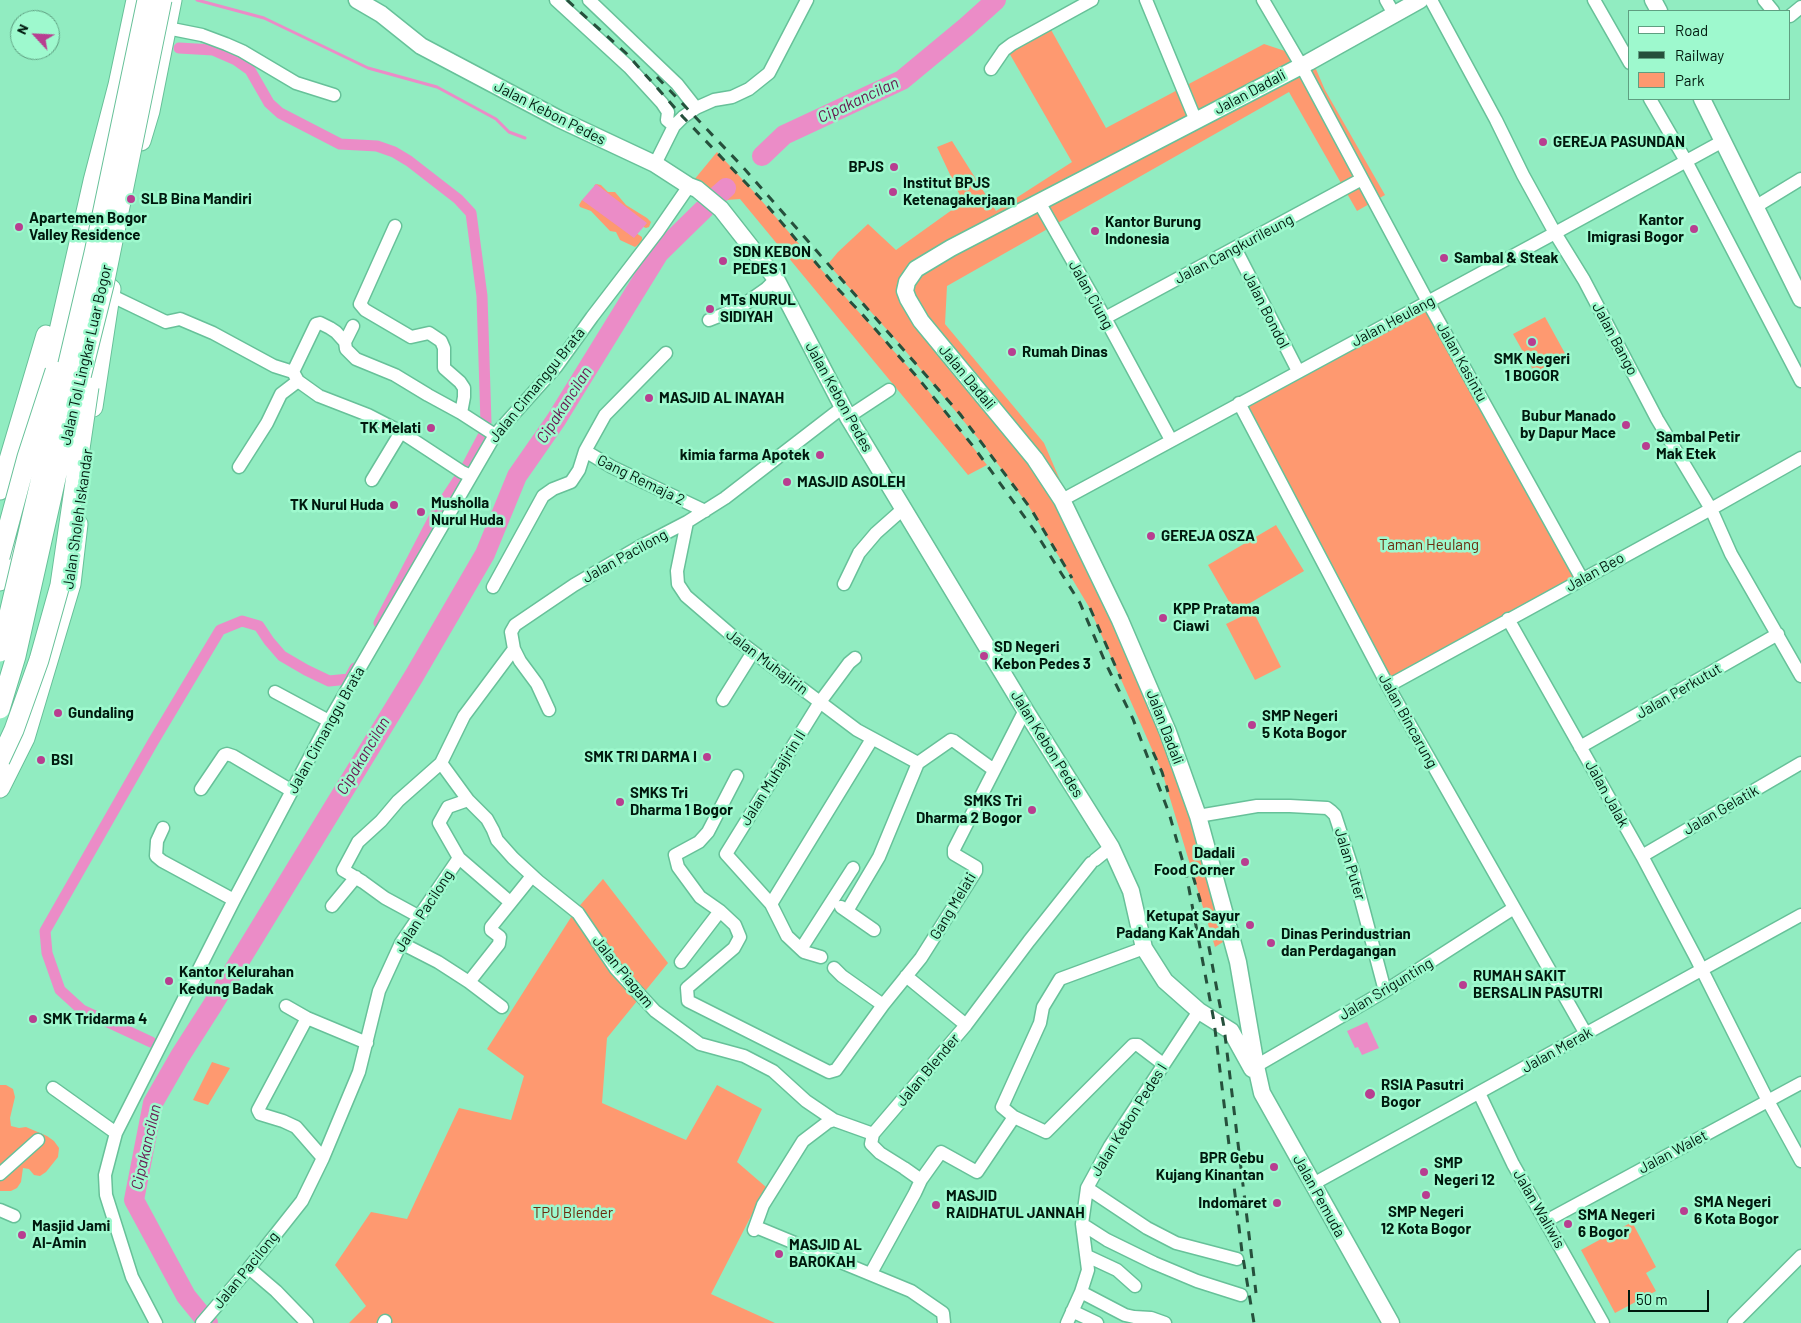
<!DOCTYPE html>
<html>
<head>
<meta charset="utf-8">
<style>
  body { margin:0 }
  #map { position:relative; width:1801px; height:1323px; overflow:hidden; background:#91ecc1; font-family:Barlow,sans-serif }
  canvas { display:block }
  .legend { position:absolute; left:1628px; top:10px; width:162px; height:90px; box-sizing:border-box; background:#9ef9ce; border:1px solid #5f9f81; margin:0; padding:6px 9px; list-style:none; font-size:15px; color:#00190e }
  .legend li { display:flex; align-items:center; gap:10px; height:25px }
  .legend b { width:25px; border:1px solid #5f9f81 }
  .north { position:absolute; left:10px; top:10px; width:50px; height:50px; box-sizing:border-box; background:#9ef9ce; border:1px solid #5f9f81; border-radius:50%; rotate:295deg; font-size:14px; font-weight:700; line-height:20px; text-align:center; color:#00190e }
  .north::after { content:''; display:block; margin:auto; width:18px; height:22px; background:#b83e90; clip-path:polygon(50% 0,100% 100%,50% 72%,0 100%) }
  .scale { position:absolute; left:1628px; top:1290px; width:81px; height:22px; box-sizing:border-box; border:2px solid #00190e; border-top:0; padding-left:6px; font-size:15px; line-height:18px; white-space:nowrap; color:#00190e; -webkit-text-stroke:4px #9ef9ce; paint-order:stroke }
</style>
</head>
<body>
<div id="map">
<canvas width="1801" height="1323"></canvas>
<ul class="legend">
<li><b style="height:6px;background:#fff"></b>Road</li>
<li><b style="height:6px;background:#26503c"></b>Railway</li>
<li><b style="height:14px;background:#fe9970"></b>Park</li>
</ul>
<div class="north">N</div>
<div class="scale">50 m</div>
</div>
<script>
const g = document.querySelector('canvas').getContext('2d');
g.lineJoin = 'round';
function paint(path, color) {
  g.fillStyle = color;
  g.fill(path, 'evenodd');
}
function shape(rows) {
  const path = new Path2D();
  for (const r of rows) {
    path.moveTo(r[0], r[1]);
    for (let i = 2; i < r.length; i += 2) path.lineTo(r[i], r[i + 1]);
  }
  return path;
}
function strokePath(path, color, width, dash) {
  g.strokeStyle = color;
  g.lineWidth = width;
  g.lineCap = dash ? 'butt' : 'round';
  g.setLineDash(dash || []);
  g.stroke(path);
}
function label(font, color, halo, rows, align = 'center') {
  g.font = font + ' Barlow,sans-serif';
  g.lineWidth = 5;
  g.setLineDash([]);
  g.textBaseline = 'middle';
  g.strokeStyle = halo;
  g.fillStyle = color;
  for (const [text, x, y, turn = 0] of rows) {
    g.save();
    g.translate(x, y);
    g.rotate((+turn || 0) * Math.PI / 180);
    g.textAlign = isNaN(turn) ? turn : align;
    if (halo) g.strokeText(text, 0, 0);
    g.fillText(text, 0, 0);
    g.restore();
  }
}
paint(shape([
  [1050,28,1106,128,1264,44,1312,60,1325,90,1385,195,1357,211,1289,92,947,286,945,324,1044,443,1167,728,1231,937,1215,947,1162,772,1089,607,1028,505,986,448,898,342,828,264,838,252,868,224,896,250,963,202,937,147,952,141,996,211,1072,162,1008,51],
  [717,152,754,192,839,290,918,378,987,465,968,475,740,199,712,201,689,186],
  [596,184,601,185,608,192,615,192,626,205,647,218,651,222,649,227,646,228,641,226,595,190,594,186],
  [582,200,588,201,642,237,642,242,635,247,620,240,616,232,610,231,591,211,580,207,579,205],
  [1434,297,1582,579,1388,686,1239,403],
  [1545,317,1567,357,1536,375,1513,334],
  [1276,525,1304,571,1235,612,1208,565],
  [1253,611,1281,667,1255,680,1226,624],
  [603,879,668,963,607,1038,602,1103,686,1140,717,1085,762,1109,737,1162,766,1187,711,1294,775,1323,349,1323,366,1306,335,1265,371,1212,407,1219,459,1108,511,1120,524,1076,487,1049,575,911],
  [212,1062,230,1068,208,1105,193,1100],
  [0,1085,6,1085,13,1089,15,1097,10,1118,11,1126,19,1128,26,1127,47,1136,54,1141,59,1148,58,1157,46,1172,40,1176,34,1175,29,1169,23,1168,21,1182,17,1188,11,1191,0,1191],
  [1632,1222,1656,1267,1646,1273,1656,1291,1615,1313,1581,1250]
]), '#fe9970');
paint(shape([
  [596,184,647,223,634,238,582,200],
  [1367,1022,1379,1048,1362,1055,1358,1047,1355,1048,1347,1031]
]), '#eb8cc7');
strokePath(shape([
  [197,0,264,18,368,68,437,87,496,119,509,132,525,138],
  [654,245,659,253]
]), '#eb8cc7', 3);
strokePath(shape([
  [179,48,213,50,236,60,250,70,269,103,280,113,340,144,377,146,394,152,409,161,458,199,471,213,482,296,486,423],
  [466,468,483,436],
  [379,623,438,510,460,477],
  [151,1042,82,1010,60,990,47,953,45,931,153,742,220,630,242,621,259,626,269,641,282,656,306,670,329,681,349,679,355,668]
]), '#eb8cc7', 11);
strokePath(shape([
  [762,156,784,135,902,80,966,27,996,0],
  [718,195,726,188],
  [208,1323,186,1296,134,1200,153,1103,180,1056,212,1006,414,676,485,554,517,476,556,420,659,253,705,208]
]), '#eb8cc7', 20);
const minor = shape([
  [556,0,629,67,662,103,668,112,667,120,674,126],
  [589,0,677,84,696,108],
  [1146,0,1196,121],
  [1263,0,1301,65,1428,302,1582,579],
  [1386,0,1394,14],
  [1431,0,1496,120,1523,175,1555,233,1584,280,1657,419,1711,509,1731,554,1801,676],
  [1594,0,1630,63],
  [1764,0,1773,11],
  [1790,16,1801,7],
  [167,28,202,35,226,44,242,51,296,83,334,95],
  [991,69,1004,50,1012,44,1092,0],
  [1650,99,1686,161,1801,381],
  [655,164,674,126,683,117,696,108,714,100,732,97,749,89,769,73,807,0],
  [1039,202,1105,318,1171,440],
  [1755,207,1801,179],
  [395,226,360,304,365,310,411,337,429,333,441,341,444,348,444,368,460,382,464,388,464,397,461,413,495,435],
  [1235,248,1298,371],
  [110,295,166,322,180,319,213,333,274,366,293,372,298,381,319,396,368,415,401,432,462,472,471,476],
  [1105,318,1362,179],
  [709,320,739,308,766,289,776,279],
  [345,342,346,349,356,359,395,375,428,395,461,413],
  [666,353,605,415,585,451,612,467,705,511],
  [293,372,316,324,320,323,330,328,336,332,345,342,353,326],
  [1239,403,1388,686,1586,1034],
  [848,417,889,390],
  [239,467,267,423,281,394,298,381],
  [372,480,401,432],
  [1062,500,1555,233,1723,141],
  [687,522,677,571,678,584,686,596,736,639,857,730,918,763],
  [844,584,859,553,876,533,903,509],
  [493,587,543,496,553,489,571,482,579,470,585,451],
  [1508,619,1642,856,1695,956,1768,1101,1801,1161],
  [514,649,520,661,537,684,549,710],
  [1388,686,1711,509,1801,458],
  [275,692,329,721],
  [723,700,753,652],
  [1580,747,1778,634],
  [737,776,708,832,699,842,675,855,678,867,700,897,720,911,735,925,740,937,734,948,687,988,688,1001,829,1072,836,1070,883,1005,921,958,976,871,976,867,954,854,954,849,1025,710],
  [201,789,224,755,227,754,233,756,292,791],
  [468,800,487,819,493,830,497,840,513,858,538,881,578,913,616,969,655,1011,700,1044,744,1056,773,1071,806,1101,834,1120,873,1134,966,1025,1029,941,1091,863],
  [1198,816,1257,806,1290,806,1327,808,1331,811,1335,815,1353,870,1385,991],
  [163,828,157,841,156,856,162,861,234,900],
  [1642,856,1801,763],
  [459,858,510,902],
  [1095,860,1111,847],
  [771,904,872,739],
  [332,906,356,877],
  [841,907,874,930],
  [847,911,879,857,918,763,951,740,954,741,994,770],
  [420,917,385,898,363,882,343,870,358,842,381,821,398,801,441,763],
  [401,943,438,962,469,982,502,1007],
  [801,949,853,868],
  [821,957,804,952,787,936,771,904,726,854,820,702,849,663,855,658],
  [681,962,720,911],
  [834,968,842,976,883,1005],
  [906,976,966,1025],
  [469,982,499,944,500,937,491,930,491,927,532,876],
  [286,1006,307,1018,367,1043],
  [307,1018,258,1110,260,1114,283,1121,296,1127,323,1158],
  [1256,1066,1385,991,1514,908],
  [53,1088,116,1133],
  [1479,1093,1513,1164,1603,1323],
  [1014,1117,1046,1132,1133,1045,1138,1045,1163,1064],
  [873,1134,871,1144,880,1153,904,1168,921,1180],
  [0,1174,38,1140],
  [1313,1184,1801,915],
  [1087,1188,1147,1228,1176,1243,1237,1259],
  [0,1210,14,1216],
  [1546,1221,1801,1083],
  [1082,1224,1107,1240,1154,1263,1197,1281,1241,1295],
  [756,1227,911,1291,943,1313,944,1323],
  [754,1230,763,1205,803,1141,828,1122,834,1120],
  [1087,1256,1117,1270,1135,1286],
  [249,1268,276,1291,307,1323],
  [871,1273,915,1193,921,1180,941,1152,977,1172,1014,1117,1002,1107,1040,1023,1043,1007,1060,979,1144,948],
  [1081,1292,1125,1315,1134,1317,1151,1318,1165,1323],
  [1072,1311,1097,1323],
  [156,1323,132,1277,106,1195,105,1175,116,1133,234,900,329,721,495,435,556,367,592,317,658,231,689,186],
  [202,1323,249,1268,302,1201,323,1158,359,1072,379,991,401,943,459,858,439,823,448,807,468,800,441,763,464,716,514,649,511,632,515,625,574,585,639,547,687,522,725,498,843,407],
  [384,1323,385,1321],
  [1067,1323,1081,1292,1088,1270,1082,1224,1087,1188,1110,1146,1199,1011],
  [1734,1323,1801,1256]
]);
const major = shape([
  [357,0,381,14,421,46,559,119,655,164,689,186,697,189,721,209,776,279,848,417,1025,710,1111,847,1131,891,1144,948,1165,981,1199,1011,1231,1031,1252,1069],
  [1653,0,1659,11],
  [1702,99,1801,299],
  [1391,1323,1262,1093,1256,1066,1238,962,1198,816,1168,732,1120,620,1062,500,1035,459,921,321,908,299,905,291,907,282,916,269,951,248,1309,62,1420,0]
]);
const highway = shape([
  [141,141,150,111,172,0],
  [46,388,93,181,118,85,136,0],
  [93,407,111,289],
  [0,490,46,335],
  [0,581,9,541],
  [0,788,25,738,71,584,78,524]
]);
strokePath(minor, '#67c199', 15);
strokePath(major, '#67c199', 19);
strokePath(highway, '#67c199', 21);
strokePath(minor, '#fff', 12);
strokePath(major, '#fff', 16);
strokePath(highway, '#fff', 19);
strokePath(shape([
  [567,0,627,54,683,117,765,203,839,290,862,314,918,378,973,446,1034,530,1080,603,1106,664,1133,719,1169,813,1186,873,1214,1021,1242,1252,1254,1323],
  [657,77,741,165,960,414,1031,509,1072,578],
  [1090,608,1121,679],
  [1153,752,1162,772,1168,792],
  [1193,876,1200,900,1224,1027,1256,1293]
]), '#26503c', 3, [9, 9]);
const highwayBridge = shape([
  [0,557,27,457,55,371],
  [0,652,94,253,147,0],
  [0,709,16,656,59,465,104,285,162,0],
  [0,760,14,730,39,660,60,585,89,387]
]);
strokePath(highwayBridge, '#67c199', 21, []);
strokePath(highwayBridge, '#fff', 19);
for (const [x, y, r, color] of [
  [1543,142,5,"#b83e90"],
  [894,167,5,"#b83e90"],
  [893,192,5,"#b83e90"],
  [131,199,5,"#b83e90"],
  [19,227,5,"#b83e90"],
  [1694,229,5,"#b83e90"],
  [1095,231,5,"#b83e90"],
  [1444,258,5,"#b83e90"],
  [723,261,5,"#b83e90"],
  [710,309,5,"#b83e90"],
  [1532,342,5,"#b83e90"],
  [1012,352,5,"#b83e90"],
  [649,398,5,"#b83e90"],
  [1626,425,5,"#b83e90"],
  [431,428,5,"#b83e90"],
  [1646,446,5,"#b83e90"],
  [820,455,5,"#b83e90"],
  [787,482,5,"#b83e90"],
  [394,505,5,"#b83e90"],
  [421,512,5,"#b83e90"],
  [1151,536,5,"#b83e90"],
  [1163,618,5,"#b83e90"],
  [984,656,5,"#b83e90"],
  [58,713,5,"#b83e90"],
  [1252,725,5,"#b83e90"],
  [707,757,5,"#b83e90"],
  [41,760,5,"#b83e90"],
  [620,802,5,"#b83e90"],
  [1032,810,5,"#b83e90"],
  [1245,862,5,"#b83e90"],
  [1250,925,5,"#b83e90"],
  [1271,943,5,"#b83e90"],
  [169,981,5,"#b83e90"],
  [1463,985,5,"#b83e90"],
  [33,1019,5,"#b83e90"],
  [1370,1094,6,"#b83e90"],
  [1274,1167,5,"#b83e90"],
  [1424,1172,5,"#b83e90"],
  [1426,1195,5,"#b83e90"],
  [1277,1203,5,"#b83e90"],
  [936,1205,5,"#b83e90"],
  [1684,1211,5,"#b83e90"],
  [1568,1224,5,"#b83e90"],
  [22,1235,5,"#b83e90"],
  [779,1254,5,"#b83e90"]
]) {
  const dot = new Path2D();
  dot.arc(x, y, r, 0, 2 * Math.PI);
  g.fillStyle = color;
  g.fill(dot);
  strokePath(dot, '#9ef9ce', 2);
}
label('15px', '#00190e', '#9ef9ce', [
  ["Jalan Dadali",1250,92,-28],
  ["Jalan Kebon Pedes",550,113,27],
  ["Jalan Cangkurileung",1234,249,-28],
  ["Jalan Ciung",1091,295,61],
  ["Jalan Bondol",1266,310,63],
  ["Jalan Heulang",1393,321,-28],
  ["Jalan Bango",1615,339,62],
  ["Jalan Tol Lingkar Luar Bogor",86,355,-77],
  ["Jalan Kasintu",1462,362,61],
  ["Jalan Dadali",967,377,50],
  ["Jalan Cimanggu Brata",537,385,-51],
  ["Jalan Kebon Pedes",839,397,61],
  ["Gang Remaja 2",641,480,26],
  ["Jalan Sholeh Iskandar",78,519,-82],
  ["Jalan Pacilong",625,556,-29],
  ["Jalan Beo",1595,572,-29],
  ["Jalan Muhajirin",767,662,37],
  ["Jalan Perkutut",1679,691,-30],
  ["Jalan Bincarung",1408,721,61],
  ["Jalan Dadali",1165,727,69],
  ["Jalan Cimanggu Brata",326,730,-61],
  ["Jalan Kebon Pedes",1047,744,58],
  ["Jalan Muhajirin II",773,778,-58],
  ["Jalan Jalak",1607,794,61],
  ["Jalan Gelatik",1721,810,-30],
  ["Jalan Puter",1350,864,73],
  ["Gang Melati",953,906,-59],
  ["Jalan Pacilong",424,911,-57],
  ["Jalan Piagam",623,972,51],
  ["Jalan Srigunting",1386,989,-31],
  ["Jalan Merak",1557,1050,-29],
  ["Jalan Blender",928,1070,-50],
  ["Jalan Kebon Pedes I",1129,1120,-58],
  ["Jalan Walet",1673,1152,-28],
  ["Jalan Pemuda",1319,1196,61],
  ["Jalan Waliwis",1539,1209,60],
  ["Jalan Pacilong",246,1270,-51]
]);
label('bold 15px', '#00190e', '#9ef9ce', [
  ["GEREJA PASUNDAN",1553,142],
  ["BPJS",884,167,"right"],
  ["Institut BPJS",903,183],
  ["Ketenagakerjaan",903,200],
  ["SLB Bina Mandiri",141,199],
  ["Apartemen Bogor",29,218],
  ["Valley Residence",29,235],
  ["Kantor",1684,220,"right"],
  ["Imigrasi Bogor",1684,237,"right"],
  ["Kantor Burung",1105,222],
  ["Indonesia",1105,239],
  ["SDN KEBON",733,252],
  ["PEDES 1",733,269],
  ["Sambal & Steak",1454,258],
  ["MTs NURUL",720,300],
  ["SIDIYAH",720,317],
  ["Rumah Dinas",1022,352],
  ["SMK Negeri",1532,359,"center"],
  ["1 BOGOR",1532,376,"center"],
  ["MASJID AL INAYAH",659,398],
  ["Bubur Manado",1616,416,"right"],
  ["by Dapur Mace",1616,433,"right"],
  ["TK Melati",421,428,"right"],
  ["Sambal Petir",1656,437],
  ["Mak Etek",1656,454],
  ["kimia farma Apotek",810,455,"right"],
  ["MASJID ASOLEH",797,482],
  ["Musholla",431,503],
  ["Nurul Huda",431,520],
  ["TK Nurul Huda",384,505,"right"],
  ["GEREJA OSZA",1161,536],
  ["KPP Pratama",1173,609],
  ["Ciawi",1173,626],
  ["SD Negeri",994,647],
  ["Kebon Pedes 3",994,664],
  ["Gundaling",68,713],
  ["SMP Negeri",1262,716],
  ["5 Kota Bogor",1262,733],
  ["SMK TRI DARMA I",697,757,"right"],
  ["BSI",51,760],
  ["SMKS Tri",630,793],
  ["Dharma 1 Bogor",630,810],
  ["SMKS Tri",1022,801,"right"],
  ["Dharma 2 Bogor",1022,818,"right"],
  ["Dadali",1235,853,"right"],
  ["Food Corner",1235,870,"right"],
  ["Ketupat Sayur",1240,916,"right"],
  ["Padang Kak Andah",1240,933,"right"],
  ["Dinas Perindustrian",1281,934],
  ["dan Perdagangan",1281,951],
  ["Kantor Kelurahan",179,972],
  ["Kedung Badak",179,989],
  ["RUMAH SAKIT",1473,976],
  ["BERSALIN PASUTRI",1473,993],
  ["SMK Tridarma 4",43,1019],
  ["RSIA Pasutri",1381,1085],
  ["Bogor",1381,1102],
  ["BPR Gebu",1264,1158,"right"],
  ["Kujang Kinantan",1264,1175,"right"],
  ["SMP",1434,1163],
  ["Negeri 12",1434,1180],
  ["MASJID",946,1196],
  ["RAIDHATUL JANNAH",946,1213],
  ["SMA Negeri",1694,1202],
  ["6 Kota Bogor",1694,1219],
  ["Indomaret",1267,1203,"right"],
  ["SMP Negeri",1426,1212,"center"],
  ["12 Kota Bogor",1426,1229,"center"],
  ["SMA Negeri",1578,1215],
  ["6 Bogor",1578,1232],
  ["Masjid Jami",32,1226],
  ["Al-Amin",32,1243],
  ["MASJID AL",789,1245],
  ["BAROKAH",789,1262]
], 'left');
label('15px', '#6b2c0e', '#9ef9ce', [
  ["Taman Heulang",1429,545],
  ["TPU Blender",573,1213]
]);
label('italic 16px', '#68144f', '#9ef9ce', [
  ["Cipakancilan",858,100,-25],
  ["Cipakancilan",564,405,-57],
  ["Cipakancilan",363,756,-59],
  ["Cipakancilan",146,1147,-77]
]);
</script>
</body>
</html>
